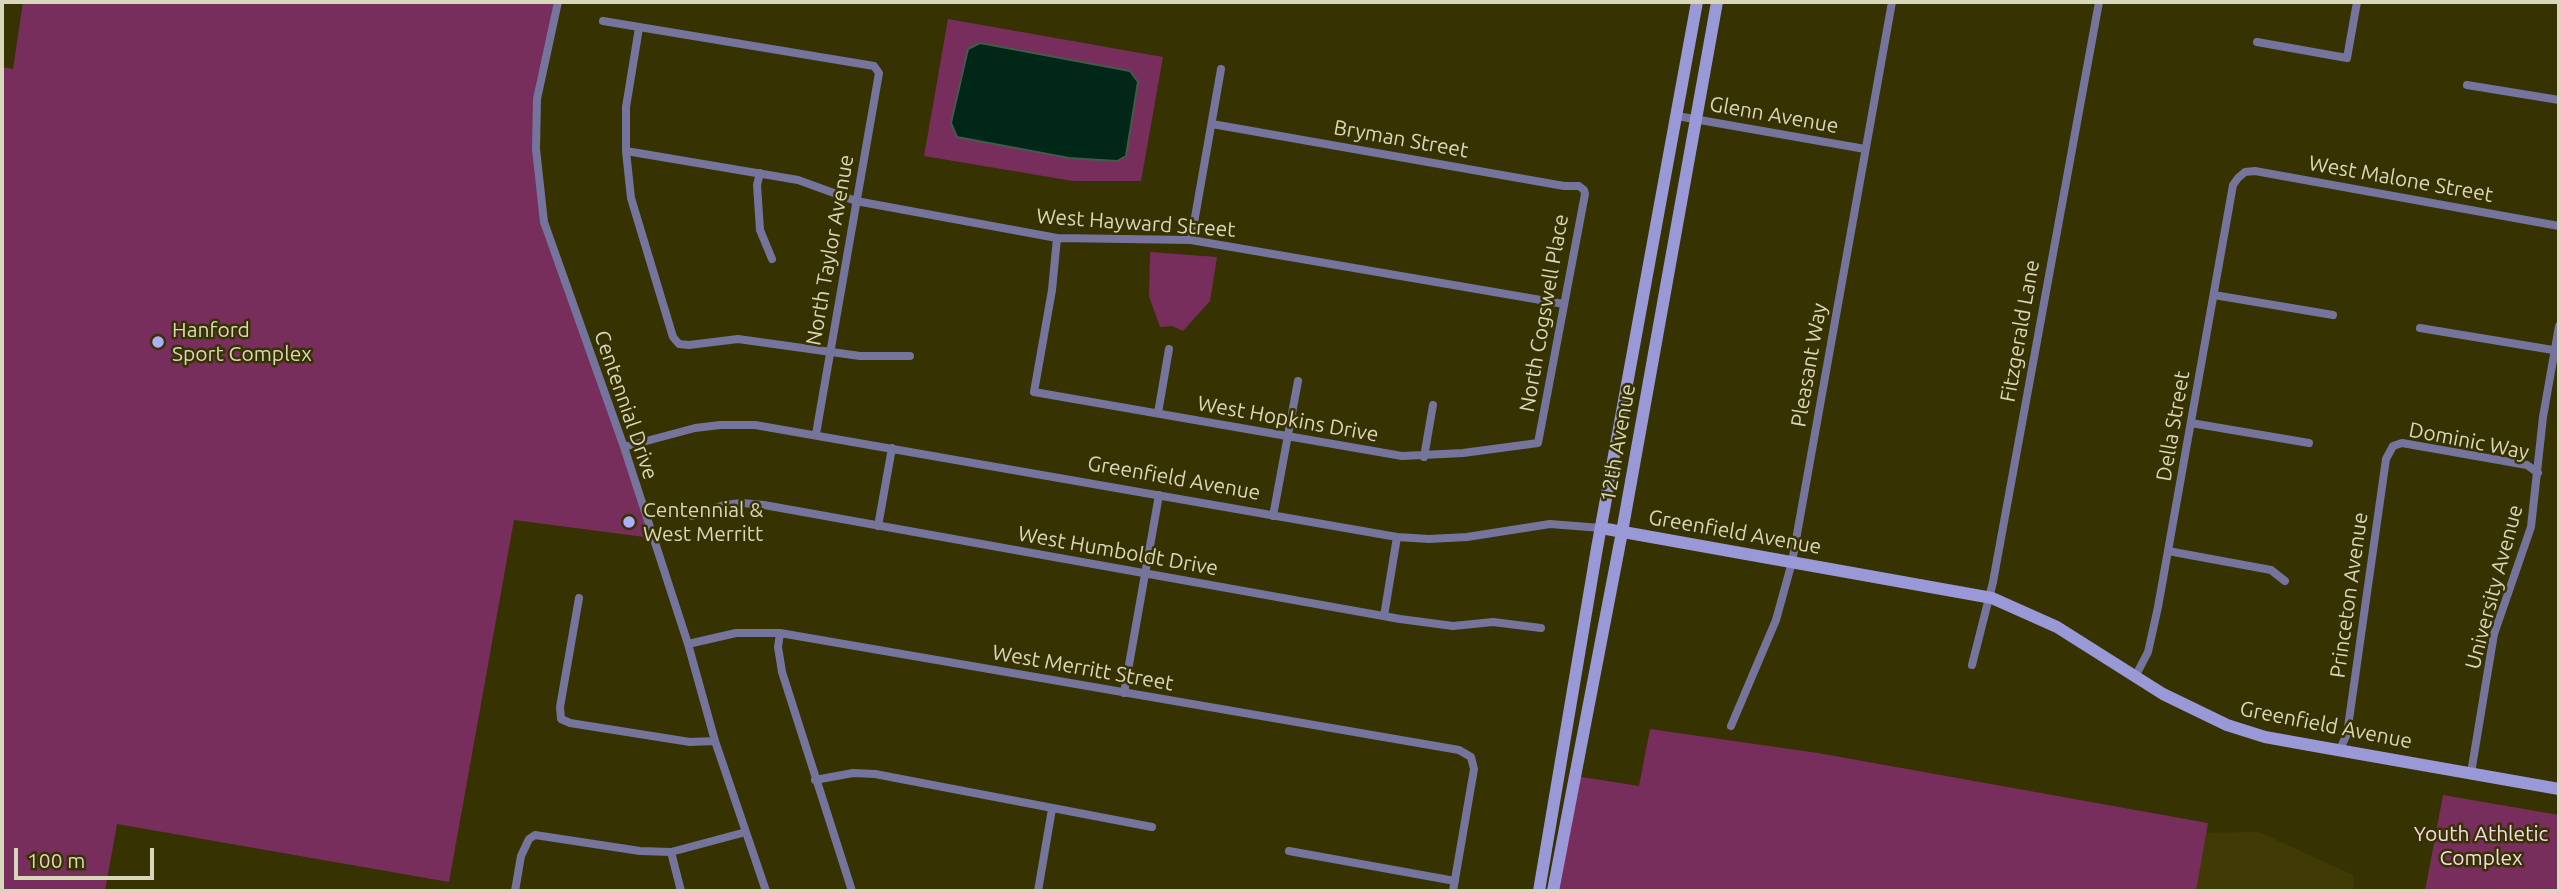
<!DOCTYPE html>
<html>
<head>
<meta charset="utf-8">
<style>
  body { margin:0 }
  #map { position:relative; width:2561px; height:893px; overflow:hidden; background:#373202; font-family:Ubuntu,sans-serif }
  canvas { display:block }
  .frame { position:absolute; inset:0; border:4px solid #d9d7b9; pointer-events:none }
  .scale { position:absolute; left:14px; top:848px; width:140px; height:32px; box-sizing:border-box; border:4px solid #d9d7b9; border-top:0; padding-left:9px; font-size:21px; line-height:24px; white-space:nowrap; color:#d9d7b9; -webkit-text-stroke:5px #373202; paint-order:stroke }
</style>
</head>
<body>
<div id="map">
<canvas width="2561" height="893"></canvas>
<div class="frame"></div>
<div class="scale">100 m</div>
</div>
<script>
const g = document.querySelector('canvas').getContext('2d');
g.lineJoin = 'round';
function paint(path, color) {
  g.fillStyle = color;
  g.fill(path, 'evenodd');
}
function shape(rows) {
  const path = new Path2D();
  for (const r of rows) {
    path.moveTo(r[0], r[1]);
    for (let i = 2; i < r.length; i += 2) path.lineTo(r[i], r[i + 1]);
  }
  return path;
}
function strokePath(path, color, width, dash) {
  g.strokeStyle = color;
  g.lineWidth = width;
  g.lineCap = dash ? 'butt' : 'round';
  g.setLineDash(dash || []);
  g.stroke(path);
}
function label(font, color, halo, rows, align = 'center') {
  g.font = font + ' Ubuntu,sans-serif';
  g.lineWidth = 5;
  g.setLineDash([]);
  g.textBaseline = 'middle';
  g.strokeStyle = halo;
  g.fillStyle = color;
  for (const [text, x, y, turn = 0] of rows) {
    g.save();
    g.translate(x, y);
    g.rotate((+turn || 0) * Math.PI / 180);
    g.textAlign = isNaN(turn) ? turn : align;
    if (halo) g.strokeText(text, 0, 0);
    g.fillText(text, 0, 0);
    g.restore();
  }
}
paint(shape([
  [2259,832,2353,875,2354,891,2096,891,2106,834]
]), '#403b04');
paint(shape([
  [23,2,558,2,537,99,544,222,652,538,514,520,449,882,117,824,105,891,2,891,2,67,13,69],
  [948,19,1163,57,1141,181,1073,181,924,156],
  [1150,252,1217,257,1210,301,1183,331,1172,326,1160,327,1149,296],
  [1650,729,1818,753,2208,823,2196,891,1547,891,1569,775,1639,786],
  [2443,795,2559,815,2559,891,2425,891]
]), '#772e5d');
const water = shape([
  [980,43,1130,71,1138,82,1126,156,1117,161,1069,158,957,137,951,123,968,49,980,43]
]);
paint(water, '#002718');
strokePath(water, '#415c48', 2);
strokePath(shape([
  [558,2,537,99,536,149,544,222,624,447,688,644,715,741,766,891],
  [603,21,874,66,879,73,816,434],
  [639,28,626,107,626,151,631,198,673,337,679,344,689,345,738,339,860,356,910,356],
  [2257,42,2347,58,2357,2],
  [2467,85,2559,100],
  [1677,116,1865,149],
  [626,151,798,180,856,201,1057,238,1191,240,1564,304],
  [760,173,757,185,760,230,772,259],
  [1057,238,1052,290,1034,392,1402,456,1463,453,1538,443,1585,194,1584,190,1579,186,1564,186,1212,124],
  [1191,240,1221,69],
  [2214,295,2333,315],
  [2420,328,2559,351],
  [1158,413,1169,349],
  [2191,423,2309,443],
  [624,447,695,428,720,425,755,425,1397,537,1429,539,1467,537,1550,524,1601,528],
  [1424,457,1433,405],
  [692,516,724,505,742,503,764,505,1400,619,1453,626,1493,622,1541,628],
  [1273,516,1298,381],
  [878,526,892,448],
  [2168,551,2271,570,2285,581],
  [579,598,560,707,561,719,570,723,690,742,715,741],
  [1384,616,1397,537],
  [780,633,778,647,782,672,852,891],
  [688,644,736,633,780,633,1459,750,1471,757,1474,769,1453,891],
  [1972,665,1993,582,2099,2],
  [2135,677,2148,652,2158,607,2233,185,2238,178,2245,172,2255,171,2559,226],
  [1124,693,1159,495],
  [1731,726,1776,620,1792,562,1892,2],
  [2340,749,2347,734,2386,459,2393,446,2402,443,2527,465,2538,473],
  [2471,773,2494,634,2531,527,2543,417,2559,326],
  [815,780,853,773,875,774,1152,827],
  [1289,851,1455,881],
  [671,852,681,891],
  [515,891,521,856,529,839,535,835,640,851,671,852,746,832],
  [1038,891,1052,809]
]), '#74749c', 8);
strokePath(shape([
  [1601,528,1992,598,2057,627,2163,694,2227,725,2265,737,2315,746,2559,789],
  [1539,891,1597,548,1697,2],
  [1553,891,1622,532,1717,2]
]), '#9999d8', 12);
for (const [x, y, r, color] of [
  [158,342,7,"#afaefa"],
  [629,522,7,"#afaefa"]
]) {
  const dot = new Path2D();
  dot.arc(x, y, r, 0, 2 * Math.PI);
  g.fillStyle = color;
  g.fill(dot);
  strokePath(dot, '#373202', 2.5);
}
label('21px', '#d9d7b9', '#373202', [
  ["Glenn Avenue",1774,115,10],
  ["Bryman Street",1401,139,10],
  ["West Malone Street",2401,179,10],
  ["West Hayward Street",1136,223,4],
  ["North Taylor Avenue",830,250,-80],
  ["North Cogswell Place",1544,313,-80],
  ["Fitzgerald Lane",2020,331,-80],
  ["Pleasant Way",1809,365,-80],
  ["Centennial Drive",626,405,71],
  ["West Hopkins Drive",1288,419,10],
  ["Della Street",2173,426,-80],
  ["Dominic Way",2469,441,11],
  ["12th Avenue",1618,443,-80],
  ["Greenfield Avenue",1174,478,10],
  ["Greenfield Avenue",1735,532,10],
  ["West Humboldt Drive",1118,551,10],
  ["University Avenue",2494,587,-75],
  ["Princeton Avenue",2349,595,-82],
  ["West Merritt Street",1083,668,10],
  ["Greenfield Avenue",2326,725,11]
]);
label('21px', '#d9d7b9', '#373202', [
  ["Hanford",172,330],
  ["Sport Complex",172,354],
  ["Centennial &",643,510],
  ["West Merritt",643,534]
], 'left');
label('21px', '#f5dbe9', '#373202', [
  ["Youth Athletic",2481,834],
  ["Complex",2481,858]
]);
</script>
</body>
</html>
